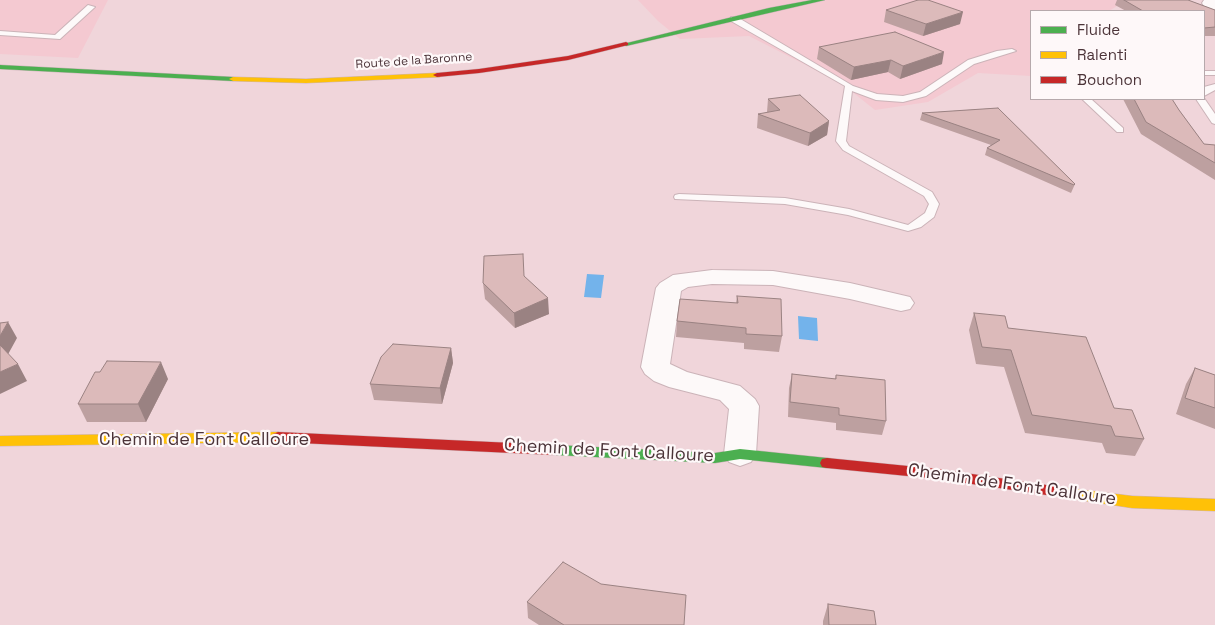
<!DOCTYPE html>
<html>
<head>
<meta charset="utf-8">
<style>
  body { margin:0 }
  #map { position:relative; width:1215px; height:625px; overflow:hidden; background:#f0d5da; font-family:"Space Grotesk",sans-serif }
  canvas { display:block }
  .legend { position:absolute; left:1030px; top:10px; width:175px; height:90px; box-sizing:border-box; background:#fef8f9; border:1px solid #b6a9ac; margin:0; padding:6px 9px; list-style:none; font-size:15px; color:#4b3338 }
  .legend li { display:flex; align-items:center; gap:10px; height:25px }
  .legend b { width:25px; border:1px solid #b6a9ac }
</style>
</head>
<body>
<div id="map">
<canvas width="1215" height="625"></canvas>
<ul class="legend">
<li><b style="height:6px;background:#4caf50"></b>Fluide</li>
<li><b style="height:6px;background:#ffc107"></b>Ralenti</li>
<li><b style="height:6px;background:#c62828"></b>Bouchon</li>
</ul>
</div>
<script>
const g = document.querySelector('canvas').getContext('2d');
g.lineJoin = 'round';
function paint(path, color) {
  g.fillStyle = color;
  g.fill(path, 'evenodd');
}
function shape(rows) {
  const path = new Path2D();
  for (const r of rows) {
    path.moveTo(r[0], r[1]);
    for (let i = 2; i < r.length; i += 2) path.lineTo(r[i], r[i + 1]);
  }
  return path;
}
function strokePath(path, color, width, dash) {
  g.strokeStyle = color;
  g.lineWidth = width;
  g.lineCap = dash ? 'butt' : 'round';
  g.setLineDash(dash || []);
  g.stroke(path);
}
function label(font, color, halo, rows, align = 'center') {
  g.font = font + ' "Space Grotesk",sans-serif';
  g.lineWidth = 4.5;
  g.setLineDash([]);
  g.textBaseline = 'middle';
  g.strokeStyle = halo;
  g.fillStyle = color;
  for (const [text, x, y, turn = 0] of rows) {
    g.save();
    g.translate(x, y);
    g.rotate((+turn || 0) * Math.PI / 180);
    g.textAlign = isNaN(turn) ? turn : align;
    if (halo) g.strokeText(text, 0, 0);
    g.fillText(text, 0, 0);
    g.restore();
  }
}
paint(shape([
  [0,0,108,0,78,58,0,54],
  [638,0,1127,0,1109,11,1031,11,1031,76,978,73,928,102,875,110,841,83,749,36,680,39,658,21]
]), '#f4c9d1');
paint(shape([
  [587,274,604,275,601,298,584,297],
  [798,316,817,318,818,341,799,339]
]), '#73b3eb');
const lane = shape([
  [88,5,95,7,60,39,0,35,0,31,55,35,88,5],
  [731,17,737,17,853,86,877,94,903,96,920,92,968,60,997,51,1012,49,1016,51,974,64,926,96,903,102,876,100,852,91,846,141,849,146,932,192,939,204,934,217,921,227,908,231,848,215,785,204,675,199,674,197,675,195,679,194,785,198,849,209,908,225,925,213,929,204,924,196,843,150,836,141,845,86,731,21,731,17],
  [1204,71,1215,71,1215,75,1204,75,1204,71],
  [1215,84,1215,90,1204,96,1204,87,1215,84],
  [1204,98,1215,114,1215,124,1212,123,1196,99,1204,98],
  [1082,99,1091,99,1123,128,1123,132,1117,132,1082,99]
]);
const street = shape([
  [1204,0,1215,0,1215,16,1210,14,1204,6,1202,3,1204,0],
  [712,270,773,271,850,283,910,297,914,303,910,309,901,311,850,299,773,285,712,284,688,287,681,291,670,364,687,372,740,386,755,399,759,406,756,454,751,462,740,466,729,462,724,454,729,409,720,400,669,387,654,381,645,374,641,367,656,288,660,283,673,275,712,270]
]);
const fast = shape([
  [812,0,825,0,626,46,623,44,769,8,812,0],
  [0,65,233,77,237,79,233,81,0,69,0,65],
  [555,445,715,453,740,449,827,458,832,459,834,463,832,467,827,468,740,459,715,463,555,455,550,453,548,450,550,447,555,445]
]);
const slow = shape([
  [437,73,441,75,440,77,306,83,233,81,229,79,233,77,306,79,437,73],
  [278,432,283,434,285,437,283,440,278,442,0,446,0,436,278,432],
  [1060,487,1132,496,1215,499,1215,511,1132,508,1060,497,1055,496,1053,492,1055,488,1060,487]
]);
const jam = shape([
  [626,42,628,43,628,45,568,60,479,73,437,77,433,75,437,73,479,69,568,56,626,42],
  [278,432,555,445,560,447,562,450,560,453,555,455,278,442,273,440,271,437,273,434,278,432],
  [827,458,938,469,1060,487,1065,488,1067,492,1065,496,1060,497,938,479,827,468,822,467,820,463,822,459,827,458]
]);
strokePath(lane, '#cbb3b8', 2);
strokePath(street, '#cbb3b8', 2);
strokePath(fast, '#cbb3b8', 1);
strokePath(slow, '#cbb3b8', 1);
strokePath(jam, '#cbb3b8', 1);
paint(lane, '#fdf9f9');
paint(street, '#fdf9f9');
paint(fast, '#4caf50');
paint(slow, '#ffc107');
paint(jam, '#c62828');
paint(shape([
  [1117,0,1188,0,1215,10,1215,36,1204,36,1204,11,1126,11,1115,5],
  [886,10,960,24,923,36,884,22],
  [819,47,942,64,900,79,888,72,851,80,817,59],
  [768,99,829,121,827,135,808,146,757,128,758,114,768,113,767,112],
  [1123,99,1172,99,1179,110,1204,144,1215,145,1215,180,1141,134],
  [998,108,1075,184,1071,193,985,155,987,148,991,145,920,120,922,113],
  [524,276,549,314,515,328,485,299,483,283],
  [737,296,782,336,779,352,744,349,744,343,676,337,677,321,736,303],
  [974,313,1008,328,1114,408,1144,439,1135,456,1106,453,1102,443,1025,433,1004,367,976,364,969,330],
  [451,348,453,363,442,404,374,400,370,384],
  [1195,368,1215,375,1215,429,1176,414,1186,384],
  [792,374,835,379,836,375,886,421,882,435,836,430,836,423,788,417,789,388],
  [168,379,146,422,87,422,78,404],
  [601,584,684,625,539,625,528,618,527,602],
  [828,604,876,625,823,625,823,621]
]), '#bda0a0');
paint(shape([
  [963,12,960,24,923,36,926,24],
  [944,52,942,64,900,79,903,66],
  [891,60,888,72,851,80,854,67],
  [829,121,827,135,808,146,810,133],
  [548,298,549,314,515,328,514,313],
  [8,322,17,338,6,358,0,348,0,336],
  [451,348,453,363,442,404,440,388],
  [161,362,168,379,146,422,138,404],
  [18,364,27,381,0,394,0,372]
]), '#9a8282');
const building = shape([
  [918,0,928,0,963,12,926,24,886,10,918,0],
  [1124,0,1188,0,1215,10,1215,27,1204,28,1204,11,1143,11,1124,0],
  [895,32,944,52,903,66,891,60,854,67,819,47,895,32],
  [800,95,829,121,810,133,758,114,780,110,768,99,800,95],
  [1134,99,1172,99,1179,110,1204,144,1215,145,1215,163,1146,122,1134,99],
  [998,108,1075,184,1074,185,987,148,1000,140,922,113,998,108],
  [523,254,524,276,548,298,514,313,483,283,484,256,523,254],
  [737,296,781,299,782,336,746,334,746,328,677,321,680,299,738,303,737,296],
  [974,313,1005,316,1008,328,1086,337,1114,408,1132,410,1144,439,1115,436,1111,426,1032,415,1011,350,982,347,974,313],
  [8,322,0,336,0,323,8,322],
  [393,344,451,348,440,388,370,384,381,357,393,344],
  [0,345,18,364,0,372,0,345],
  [107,361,161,362,138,404,78,404,95,372,100,372,107,361],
  [1195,368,1215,375,1215,408,1185,398,1195,368],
  [792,374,836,379,836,375,885,380,886,421,839,415,839,408,790,402,792,374],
  [563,562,601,584,686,595,684,625,564,625,527,602,563,562],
  [828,604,874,611,876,625,829,625,828,604]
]);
paint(building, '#dcbaba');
strokePath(building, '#9a8282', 1);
label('12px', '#4b3338', '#fef8f9', [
  ["Route de la Baronne",414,61,-4]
]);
label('18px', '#4b3338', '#fef8f9', [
  ["Chemin de Font Calloure",204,440],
  ["Chemin de Font Calloure",609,451,3],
  ["Chemin de Font Calloure",1012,485,8]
]);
</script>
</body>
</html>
